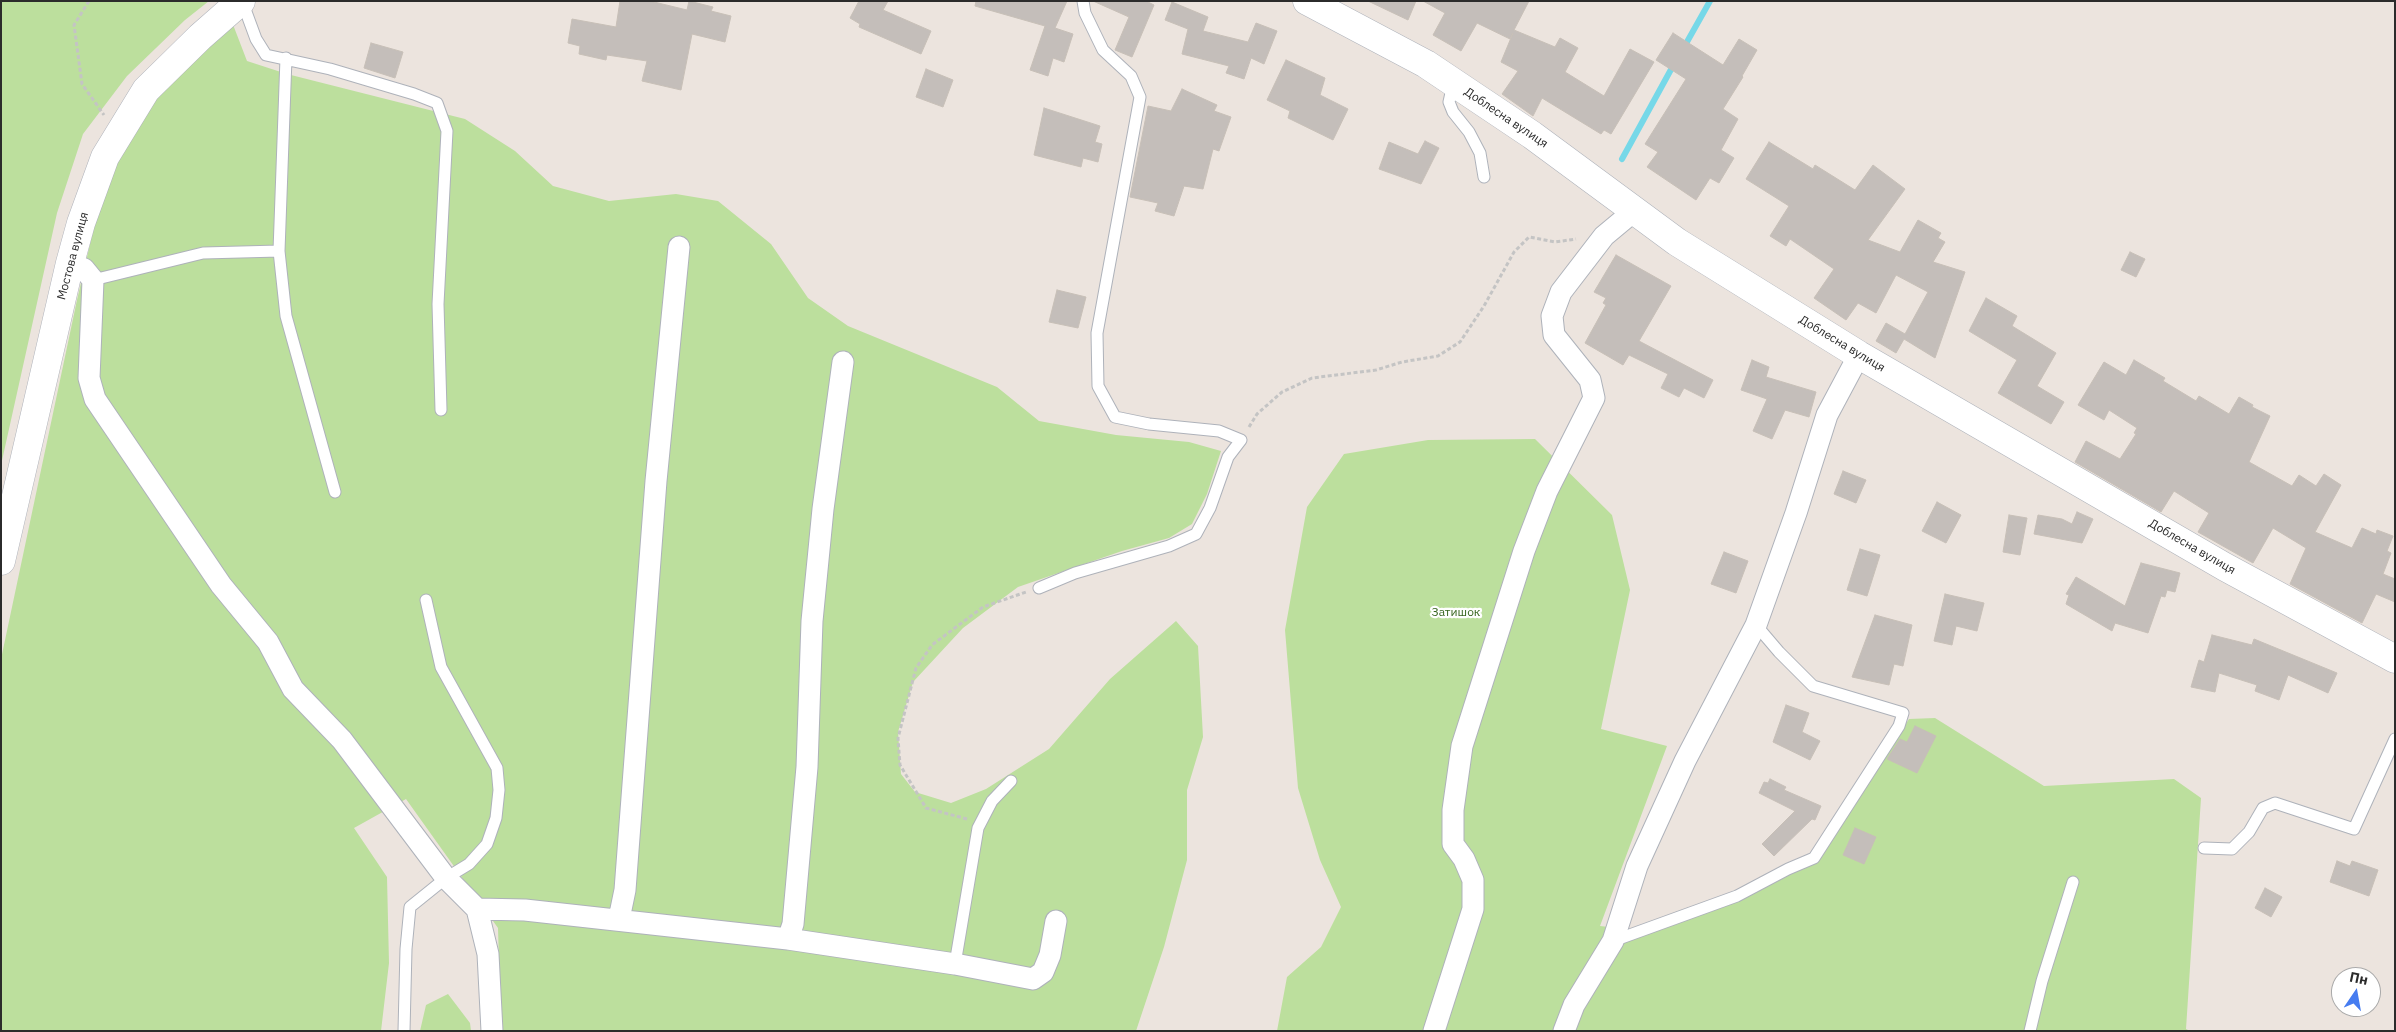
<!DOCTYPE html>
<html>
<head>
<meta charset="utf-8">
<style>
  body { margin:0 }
  #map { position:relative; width:2396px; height:1032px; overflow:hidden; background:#ece4de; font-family:"IBM Plex Sans",sans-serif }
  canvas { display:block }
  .frame { position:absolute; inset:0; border:2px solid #2b2b2b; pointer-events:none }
  .north { position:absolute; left:2331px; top:967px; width:50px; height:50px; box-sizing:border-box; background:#fff; border:1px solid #aaa; border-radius:50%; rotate:12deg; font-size:14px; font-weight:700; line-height:20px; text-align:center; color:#2b2b2b }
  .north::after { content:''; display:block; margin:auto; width:18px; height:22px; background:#467cf0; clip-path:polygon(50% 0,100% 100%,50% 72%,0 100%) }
</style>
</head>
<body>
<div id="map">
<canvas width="2396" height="1032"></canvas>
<div class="frame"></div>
<div class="north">Пн</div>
</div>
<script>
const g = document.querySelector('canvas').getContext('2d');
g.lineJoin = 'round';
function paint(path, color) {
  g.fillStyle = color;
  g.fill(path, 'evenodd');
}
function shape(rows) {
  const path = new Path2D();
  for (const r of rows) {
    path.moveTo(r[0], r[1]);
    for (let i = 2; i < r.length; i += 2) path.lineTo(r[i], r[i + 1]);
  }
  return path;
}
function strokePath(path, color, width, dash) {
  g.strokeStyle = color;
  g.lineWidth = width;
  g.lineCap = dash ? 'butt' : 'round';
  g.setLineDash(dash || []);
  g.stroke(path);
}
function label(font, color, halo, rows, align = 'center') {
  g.font = font + ' "IBM Plex Sans",sans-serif';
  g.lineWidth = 4.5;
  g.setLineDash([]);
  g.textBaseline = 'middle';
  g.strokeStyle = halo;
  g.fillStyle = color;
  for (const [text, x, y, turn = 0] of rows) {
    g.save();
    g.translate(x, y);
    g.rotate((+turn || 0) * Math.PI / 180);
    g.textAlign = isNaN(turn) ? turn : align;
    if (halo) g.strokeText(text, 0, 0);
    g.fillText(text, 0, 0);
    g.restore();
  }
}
paint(shape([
  [1,1,209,1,185,20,127,76,83,134,57,213,1,465],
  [232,22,247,61,287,74,465,119,515,151,553,186,609,201,676,194,718,201,771,244,808,298,848,326,997,387,1039,421,1116,435,1189,442,1221,451,1207,494,1192,524,1169,538,1122,551,1018,587,963,628,913,682,898,732,901,774,915,792,951,803,986,789,1049,749,1110,679,1176,621,1198,646,1203,737,1187,790,1187,860,1164,947,1136,1031,501,1031,498,928,406,799,354,828,387,877,389,963,381,1031,1,1031,1,659,77,300,107,171,147,103],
  [1535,439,1612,515,1630,590,1601,729,1667,746,1600,926,1654,932,1817,862,1909,719,1935,718,2044,786,2174,779,2201,798,2186,1029,2190,1031,1277,1031,1287,977,1321,947,1341,907,1320,860,1298,788,1285,630,1307,507,1344,454,1428,440],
  [448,994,470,1023,471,1031,420,1031,426,1005]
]), '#bcdf9d');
strokePath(shape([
  [1683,49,1710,1],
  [1622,159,1674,64]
]), '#76d8e8', 6);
const building = shape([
  [620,1,650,1,687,10,689,1,713,7,711,11,731,16,725,42,692,34,681,90,642,81,647,61,607,55,606,60,579,54,580,46,568,43,572,19,616,27,620,1],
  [859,1,888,1,883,10,931,31,921,54,859,27,860,24,850,18,859,1],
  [976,1,1067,1,1055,28,1073,34,1064,62,1053,58,1048,76,1030,70,1045,26,975,6,976,1],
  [1093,1,1146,1,1154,5,1132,57,1115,50,1129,17,1093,1],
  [1368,1,1416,1,1408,20,1368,1],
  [1423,1,1529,1,1514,30,1555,47,1560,38,1578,48,1565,72,1604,96,1630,49,1654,62,1611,134,1604,130,1601,134,1542,98,1533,116,1502,94,1518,71,1501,62,1513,33,1510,39,1477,23,1461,51,1433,35,1445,13,1423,1],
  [1172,2,1208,17,1203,31,1248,42,1256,23,1277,31,1264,64,1251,58,1244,79,1226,73,1229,66,1182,54,1188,29,1165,20,1172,2],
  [1673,33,1723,65,1739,39,1757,50,1742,76,1743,77,1723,109,1738,119,1721,150,1734,158,1719,183,1710,178,1696,200,1647,167,1658,152,1645,144,1686,79,1656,60,1673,33],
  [371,43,403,52,395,78,364,68,371,43],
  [1286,60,1325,78,1320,95,1348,109,1333,140,1288,118,1290,111,1267,100,1286,60],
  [926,69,953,80,943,107,916,97,926,69],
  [1182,89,1217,105,1214,111,1231,117,1219,151,1213,149,1203,189,1184,186,1174,216,1155,211,1158,203,1130,197,1148,106,1171,111,1182,89],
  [1044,108,1100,126,1095,142,1102,144,1098,162,1083,158,1081,167,1034,155,1044,108],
  [1425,141,1439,148,1421,184,1379,169,1389,142,1418,154,1425,141],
  [1769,142,1813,169,1815,165,1855,190,1873,165,1905,189,1868,240,1900,252,1918,220,1941,233,1938,238,1945,242,1933,262,1965,272,1935,358,1904,339,1896,353,1876,341,1886,323,1905,334,1928,292,1896,275,1876,313,1858,303,1846,320,1814,298,1834,269,1790,239,1786,246,1770,236,1789,206,1746,179,1769,142],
  [2130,252,2145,259,2136,277,2121,270,2130,252],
  [1616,255,1671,286,1639,341,1713,380,1704,398,1684,388,1679,397,1661,388,1668,374,1629,355,1623,365,1585,343,1606,305,1603,303,1606,298,1594,292,1616,255],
  [1057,290,1086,297,1078,328,1049,322,1057,290],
  [1986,298,2017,316,2012,326,2056,353,2037,386,2064,402,2051,424,1998,393,2017,360,1969,331,1986,298],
  [1752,360,1769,367,1766,377,1816,392,1809,417,1785,410,1772,439,1753,431,1767,399,1741,390,1752,360],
  [2134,360,2165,378,2163,381,2196,401,2199,396,2229,414,2239,397,2253,405,2252,407,2270,416,2249,462,2292,486,2299,475,2316,486,2324,474,2341,485,2315,532,2352,548,2362,528,2376,534,2377,530,2393,536,2387,551,2391,553,2383,574,2395,579,2395,602,2376,594,2362,623,2290,584,2306,548,2273,528,2253,563,2198,532,2209,513,2174,491,2161,512,2075,462,2086,441,2120,459,2136,434,2134,433,2137,428,2109,410,2104,420,2078,405,2104,362,2126,375,2134,360],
  [1843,471,1866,480,1856,503,1834,494,1843,471],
  [1937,502,1961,515,1946,543,1922,531,1937,502],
  [2077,512,2093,519,2082,543,2034,534,2038,515,2062,519,2072,524,2077,512],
  [2009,515,2027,518,2020,555,2003,552,2009,515],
  [1860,549,1880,555,1867,596,1847,590,1860,549],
  [1724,552,1748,561,1736,593,1711,584,1724,552],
  [2141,563,2180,573,2175,592,2167,590,2165,597,2161,596,2148,633,2115,623,2112,631,2066,604,2069,595,2066,594,2076,577,2125,606,2141,563],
  [1945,594,1984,603,1977,631,1956,626,1952,645,1934,641,1945,594],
  [1875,615,1912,625,1903,666,1894,664,1889,685,1852,677,1875,615],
  [2212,635,2252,645,2254,639,2337,673,2328,693,2288,675,2279,700,2255,691,2257,685,2219,673,2215,692,2191,687,2199,660,2204,662,2212,635],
  [1786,705,1809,713,1802,732,1820,741,1810,760,1773,742,1786,705],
  [1915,726,1936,736,1917,773,1887,759,1900,739,1907,742,1915,726],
  [1770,779,1786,787,1784,790,1821,806,1815,820,1812,819,1774,856,1762,844,1795,811,1759,793,1764,782,1768,783,1770,779],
  [1855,828,1876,837,1864,864,1843,855,1855,828],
  [2337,861,2350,866,2352,861,2378,870,2369,896,2330,882,2337,861],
  [2265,888,2282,897,2271,917,2255,908,2265,888]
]);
paint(building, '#c4beba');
strokePath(building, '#c7bfb7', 1);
const service = shape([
  [242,1,256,39,266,55,330,69,414,94,437,103,447,131,438,304,441,410],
  [286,58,279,251,286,316,335,492],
  [1453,84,1449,102,1453,112,1469,132,1480,153,1484,177],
  [93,280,203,253,279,251],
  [1039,588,1075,573,1169,546,1196,534,1210,508,1228,457,1241,440,1219,431,1149,424,1115,417,1098,386,1097,333,1140,97,1131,76,1103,50,1085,13,1083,1],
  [2204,848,2232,849,2249,832,2263,808,2275,803,2354,829,2395,739],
  [1613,941,1737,896,1788,869,1814,858,1899,726,1903,713,1813,686,1779,652,1756,625],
  [955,964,978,828,992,801,1011,781],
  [404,1031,406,949,410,907,446,878,469,864,487,844,496,818,499,790,497,768,441,667,426,600],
  [2030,1031,2042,981,2073,882]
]);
const minor = shape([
  [70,263,84,269,93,280,89,378,95,399,221,585,268,642,293,689,342,740,446,878,477,909,488,954,492,1031],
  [477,909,525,910,788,939,955,964,1033,979,1043,972,1050,955,1056,921],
  [619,919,625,890,656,481,679,247],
  [788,939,793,924,807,767,812,621,823,509,843,362],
  [1434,1031,1473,909,1473,880,1464,859,1453,844,1453,810,1462,746,1524,551,1547,491,1594,398,1590,380,1554,335,1552,316,1561,292,1604,236,1634,211],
  [1564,1031,1574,1005,1613,941,1637,866,1685,761,1756,625,1796,513,1827,415,1859,355]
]);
const tertiary = shape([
  [1307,1,1426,64,1532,135,1677,242,1859,355,2225,567,2395,659],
  [1,561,70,263,81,223,105,157,146,90,200,37,241,1]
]);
strokePath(service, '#aeb2ba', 13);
strokePath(minor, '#aeb2ba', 23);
strokePath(tertiary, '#aeb2ba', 29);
strokePath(shape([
  [89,1,74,25,82,84,104,115],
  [1249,427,1257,414,1282,392,1312,378,1376,370,1402,362,1438,356,1460,342,1484,306,1514,252,1529,237,1555,242,1576,239],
  [967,819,926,808,900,765,898,738,916,668,932,645,983,607,1026,592]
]), '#c4c4c4', 3, [4, 2.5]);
strokePath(service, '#fff', 11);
strokePath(minor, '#fff', 21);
strokePath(tertiary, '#fff', 28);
label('12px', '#2b2b2b', '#fff', [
  ["Доблесна вулиця",1506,118,34],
  ["Мостова вулиця",73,256,-75],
  ["Доблесна вулиця",1842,344,31],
  ["Доблесна вулиця",2192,547,30]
]);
label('12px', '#36641e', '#fff', [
  ["Затишок",1456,613]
]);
</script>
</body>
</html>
